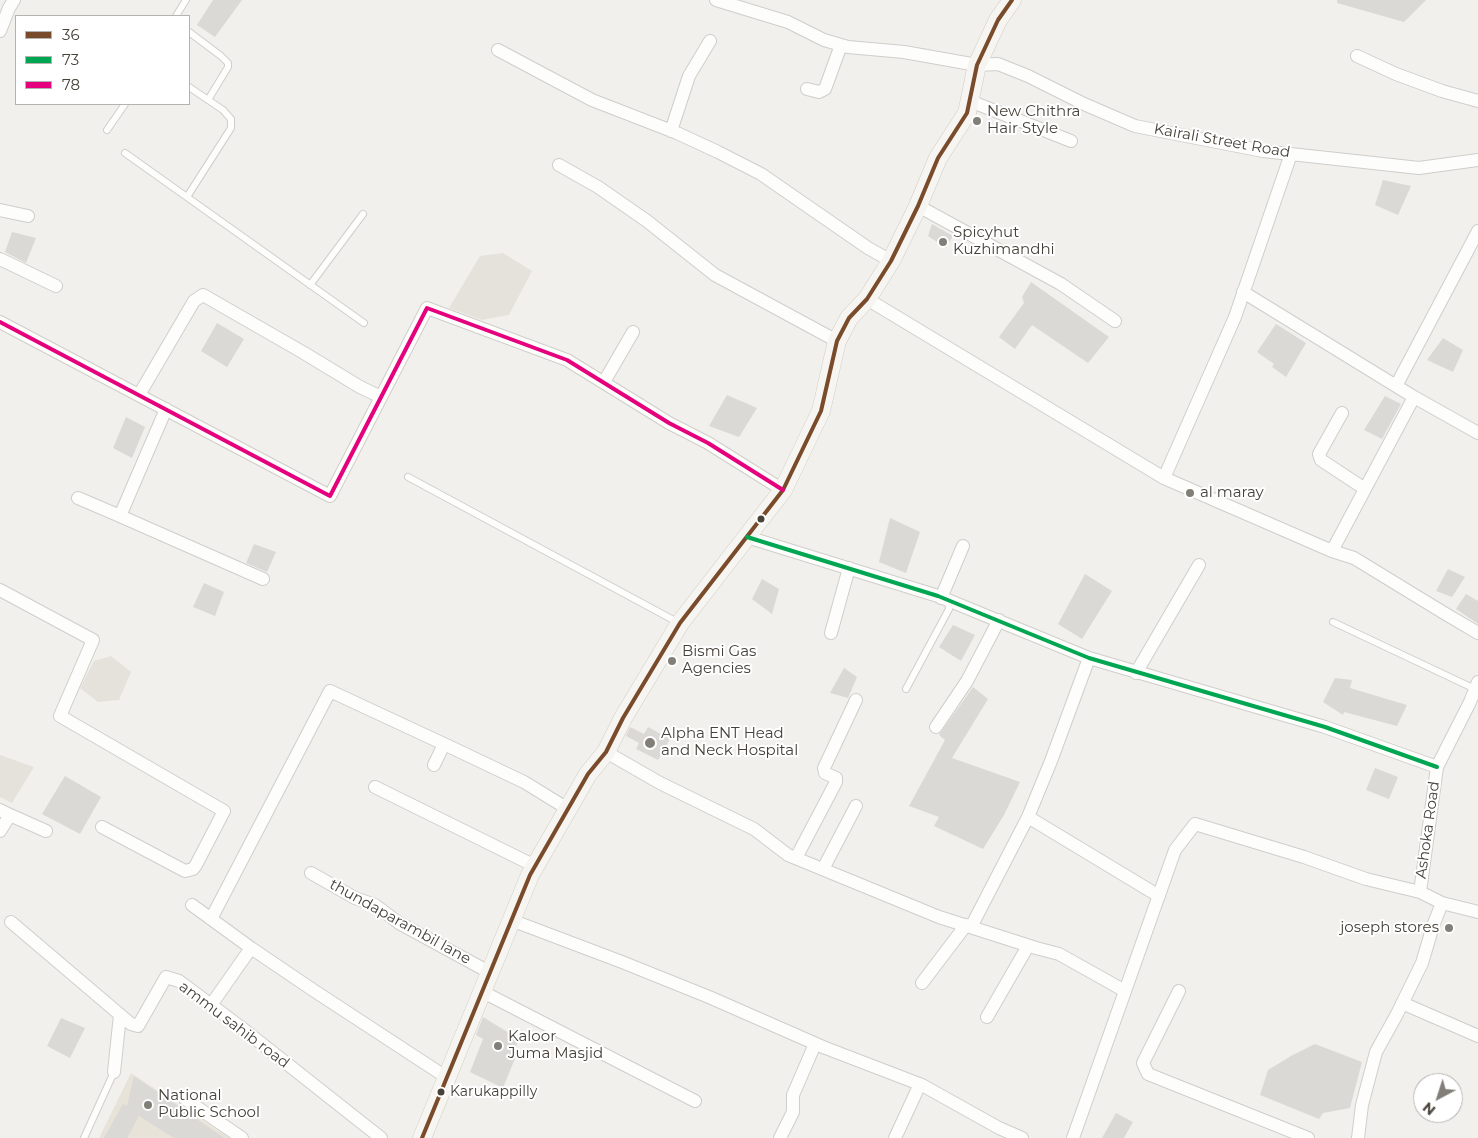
<!DOCTYPE html>
<html>
<head>
<meta charset="utf-8">
<style>
  body { margin:0 }
  #map { position:relative; width:1478px; height:1138px; overflow:hidden; background:#f1f0ec; font-family:Montserrat,sans-serif }
  canvas { display:block }
  .legend { position:absolute; left:15px; top:15px; width:175px; height:90px; box-sizing:border-box; background:#fff; border:1px solid #b5b3b0; margin:0; padding:6px 9px; list-style:none; font-size:15px; color:#474239 }
  .legend li { display:flex; align-items:center; gap:10px; height:25px }
  .legend b { width:25px; border:1px solid #b5b3b0 }
  .north { position:absolute; left:1413px; top:1073px; width:50px; height:50px; box-sizing:border-box; background:#fff; border:1px solid #b5b3b0; border-radius:50%; rotate:220deg; font-size:14px; font-weight:700; line-height:20px; text-align:center; color:#474239 }
  .north::after { content:''; display:block; margin:auto; width:18px; height:22px; background:#827f78; clip-path:polygon(50% 0,100% 100%,50% 72%,0 100%) }
</style>
</head>
<body>
<div id="map">
<canvas width="1478" height="1138"></canvas>
<ul class="legend">
<li><b style="height:6px;background:#7a4b2a"></b>36</li>
<li><b style="height:6px;background:#00a651"></b>73</li>
<li><b style="height:6px;background:#e5007d"></b>78</li>
</ul>
<div class="north">N</div>
</div>
<script>
const g = document.querySelector('canvas').getContext('2d');
g.lineJoin = 'round';
function paint(path, color) {
  g.fillStyle = color;
  g.fill(path, 'evenodd');
}
function shape(rows) {
  const path = new Path2D();
  for (const r of rows) {
    path.moveTo(r[0], r[1]);
    for (let i = 2; i < r.length; i += 2) path.lineTo(r[i], r[i + 1]);
  }
  return path;
}
function strokePath(path, color, width, dash) {
  g.strokeStyle = color;
  g.lineWidth = width;
  g.lineCap = dash ? 'butt' : 'round';
  g.setLineDash(dash || []);
  g.stroke(path);
}
function label(font, color, halo, rows, align = 'center') {
  g.font = font + ' Montserrat,sans-serif';
  g.lineWidth = 4;
  g.setLineDash([]);
  g.textBaseline = 'middle';
  g.strokeStyle = halo;
  g.fillStyle = color;
  for (const [text, x, y, turn = 0] of rows) {
    g.save();
    g.translate(x, y);
    g.rotate((+turn || 0) * Math.PI / 180);
    g.textAlign = isNaN(turn) ? turn : align;
    if (halo) g.strokeText(text, 0, 0);
    g.fillText(text, 0, 0);
    g.restore();
  }
}
paint(shape([
  [503,253,532,271,509,315,482,320,449,308,480,256],
  [111,656,131,672,119,700,98,702,80,688,94,661],
  [0,755,34,767,12,803,0,797]
]), '#e5e2db');
paint(shape([
  [131,1073,229,1138,99,1138]
]), '#e7e3d9');
paint(shape([
  [213,0,242,0,215,37,197,25],
  [1337,0,1426,0,1404,22,1337,3],
  [1383,180,1411,186,1398,215,1375,205],
  [932,224,953,236,946,248,928,236],
  [12,232,36,238,26,263,5,252],
  [1031,282,1109,337,1088,363,1032,325,1015,349,999,337,1024,303,1022,297],
  [217,323,244,339,227,367,201,351],
  [1276,324,1306,343,1286,377,1272,367,1274,364,1257,352],
  [1443,338,1463,350,1453,372,1427,360],
  [727,395,757,408,739,437,709,426],
  [1385,396,1401,404,1382,439,1364,430],
  [126,417,145,427,132,458,113,448],
  [890,518,920,532,906,573,879,562],
  [254,544,276,552,267,572,246,563],
  [1448,569,1465,577,1452,597,1436,591],
  [1085,574,1112,591,1082,639,1058,624],
  [762,579,779,589,772,614,752,599],
  [204,583,224,592,215,616,193,607],
  [1466,594,1478,601,1478,624,1456,609],
  [953,625,975,635,961,661,939,647],
  [844,668,857,677,848,698,830,693],
  [1335,678,1352,680,1350,688,1407,705,1397,726,1344,712,1343,715,1323,702],
  [973,687,988,699,952,758,1020,782,1004,815,983,849,934,826,939,817,909,806,945,740,939,735],
  [630,727,644,734,648,727,670,739,658,760,636,749,639,743,626,736],
  [1375,768,1398,777,1389,799,1366,790],
  [65,776,101,797,80,834,42,814],
  [483,1017,519,1039,513,1053,516,1056,503,1088,470,1072,483,1039,476,1035],
  [61,1018,85,1028,70,1058,47,1046],
  [1315,1044,1362,1062,1350,1108,1323,1113,1319,1119,1260,1095,1268,1070,1291,1056],
  [134,1076,224,1138,174,1138,139,1116,127,1138,104,1138,123,1104,127,1106],
  [1116,1113,1133,1122,1124,1138,1102,1138]
]), '#dbd9d5');
const lane = shape([
  [176,16,186,0],
  [189,32,221,56,228,63,228,67,208,100],
  [107,130,125,104],
  [125,153,364,323],
  [187,197,231,128,231,119,223,110,189,87],
  [310,285,363,214],
  [408,477,679,623],
  [1333,622,1475,689],
  [906,689,949,609,948,600],
  [84,1138,114,1072]
]);
const street = shape([
  [716,0,788,22,824,40,848,47,904,52,977,65,998,64,1028,76,1084,104,1135,126,1263,151,1419,168,1478,160],
  [0,31,9,8,14,0],
  [498,50,592,100,677,133,718,152,761,174,868,248,891,261],
  [1357,56,1396,74,1442,91,1478,101],
  [807,89,819,92,825,89,841,45],
  [970,101,1071,141],
  [671,131,689,76,710,41],
  [559,165,598,187,647,221,715,275,837,341],
  [918,206,1061,284,1115,321],
  [0,210,28,216],
  [0,259,56,286],
  [1243,292,1414,397,1478,433],
  [867,299,1164,478,1332,551,1414,397],
  [0,322,330,496,427,308,567,360,669,423,708,443,783,490],
  [604,382,633,332],
  [1396,386,1478,231],
  [139,395,194,301,203,295,304,353,360,387,381,397],
  [166,409,120,516,263,579],
  [1342,413,1319,454,1321,460,1365,489],
  [1164,478,1235,317,1291,154],
  [78,498,120,516],
  [747,537,938,596,1089,658,1325,727,1437,767],
  [1332,551,1354,558,1444,613,1478,633],
  [0,590,93,640,60,716,224,811,196,865,193,869,185,871,102,827],
  [941,598,963,546],
  [831,633,849,568],
  [1136,673,1199,565],
  [936,727,967,681,999,620],
  [444,744,524,782,568,809],
  [606,752,660,783,754,829,788,855,939,917,1036,948,1059,954,1125,991],
  [375,787,535,866],
  [0,810,10,815,0,831],
  [10,815,46,831],
  [1028,817,1159,896],
  [796,858,836,782,836,778,825,773,824,768,856,700],
  [823,869,856,806],
  [311,873,355,898,375,905,399,923,489,972],
  [1442,903,1478,912],
  [192,905,251,948,211,1005],
  [211,919,330,691,444,744,434,765],
  [511,920,622,962,709,997,823,1047,922,1085,999,1128,1022,1138],
  [11,922,131,1024,138,1026,166,977,179,981,238,1025,381,1138],
  [971,927,1028,817,1051,761,1089,658],
  [251,948,313,990,446,1077],
  [922,983,966,925],
  [481,991,695,1101],
  [1179,991,1143,1063,1148,1074,1308,1138],
  [1402,1003,1478,1036],
  [987,1017,1028,946],
  [114,1072,120,1015],
  [185,1099,242,1138],
  [780,1138,793,1112,793,1095,815,1044],
  [895,1138,920,1084],
  [1073,1138,1175,850,1195,824,1304,857,1366,879,1420,892],
  [1358,1138,1362,1105,1376,1052,1397,1014,1422,963,1433,926,1442,903,1420,892,1437,767,1470,702,1478,682]
]);
const secondary = shape([
  [422,1138,530,875,588,774,606,752,623,718,680,623,783,490,821,411,837,341,849,318,867,299,891,261,918,206,938,158,967,113,977,65,998,20,1012,0]
]);
strokePath(lane, '#cfceca', 8);
strokePath(street, '#cfceca', 14);
strokePath(secondary, '#d0cdc4', 19);
strokePath(lane, '#fdfdfc', 6);
strokePath(street, '#fdfdfc', 12);
strokePath(secondary, '#f6f5f1', 18);
strokePath(shape([
  [422,1138,530,875,588,774,606,752,623,718,680,623,783,490,821,411,837,341,849,318,867,299,891,261,918,206,938,158,967,113,977,65,998,20,1012,0]
]), '#7a4b2a', 4);
strokePath(shape([
  [747,537,938,596,1089,658,1325,727,1437,767]
]), '#00a651', 4);
strokePath(shape([
  [0,322,330,496,427,308,567,360,669,423,708,443,783,490]
]), '#e5007d', 4);
for (const [x, y, r, color] of [
  [977,121,5,"#827f78"],
  [943,242,5,"#827f78"],
  [1190,493,5,"#827f78"],
  [761,519,4.5,"#474239"],
  [672,661,5,"#827f78"],
  [650,743,6,"#827f78"],
  [1449,928,5,"#827f78"],
  [498,1046,5,"#827f78"],
  [441,1092,4.5,"#474239"],
  [148,1105,5,"#827f78"]
]) {
  const dot = new Path2D();
  dot.arc(x, y, r, 0, 2 * Math.PI);
  g.fillStyle = color;
  g.fill(dot);
  strokePath(dot, '#fff', 2);
}
label('14px', '#474239', '#fff', [
  ["Karukappilly",450,1092]
], 'left');
label('15px', '#474239', '#fff', [
  ["New Chithra",987,112],
  ["Hair Style",987,129],
  ["Spicyhut",953,233],
  ["Kuzhimandhi",953,250],
  ["al maray",1200,493],
  ["Bismi Gas",682,652],
  ["Agencies",682,669],
  ["Alpha ENT Head",661,734],
  ["and Neck Hospital",661,751],
  ["joseph stores",1439,928,"right"],
  ["Kaloor",508,1037],
  ["Juma Masjid",508,1054],
  ["National",158,1096],
  ["Public School",158,1113]
], 'left');
label('15px', '#474239', '#fff', [
  ["Kairali Street Road",1222,141,10],
  ["Ashoka Road",1428,830,-82],
  ["thundaparambil lane",400,922,29],
  ["ammu sahib road",234,1025,37]
]);
</script>
</body>
</html>
